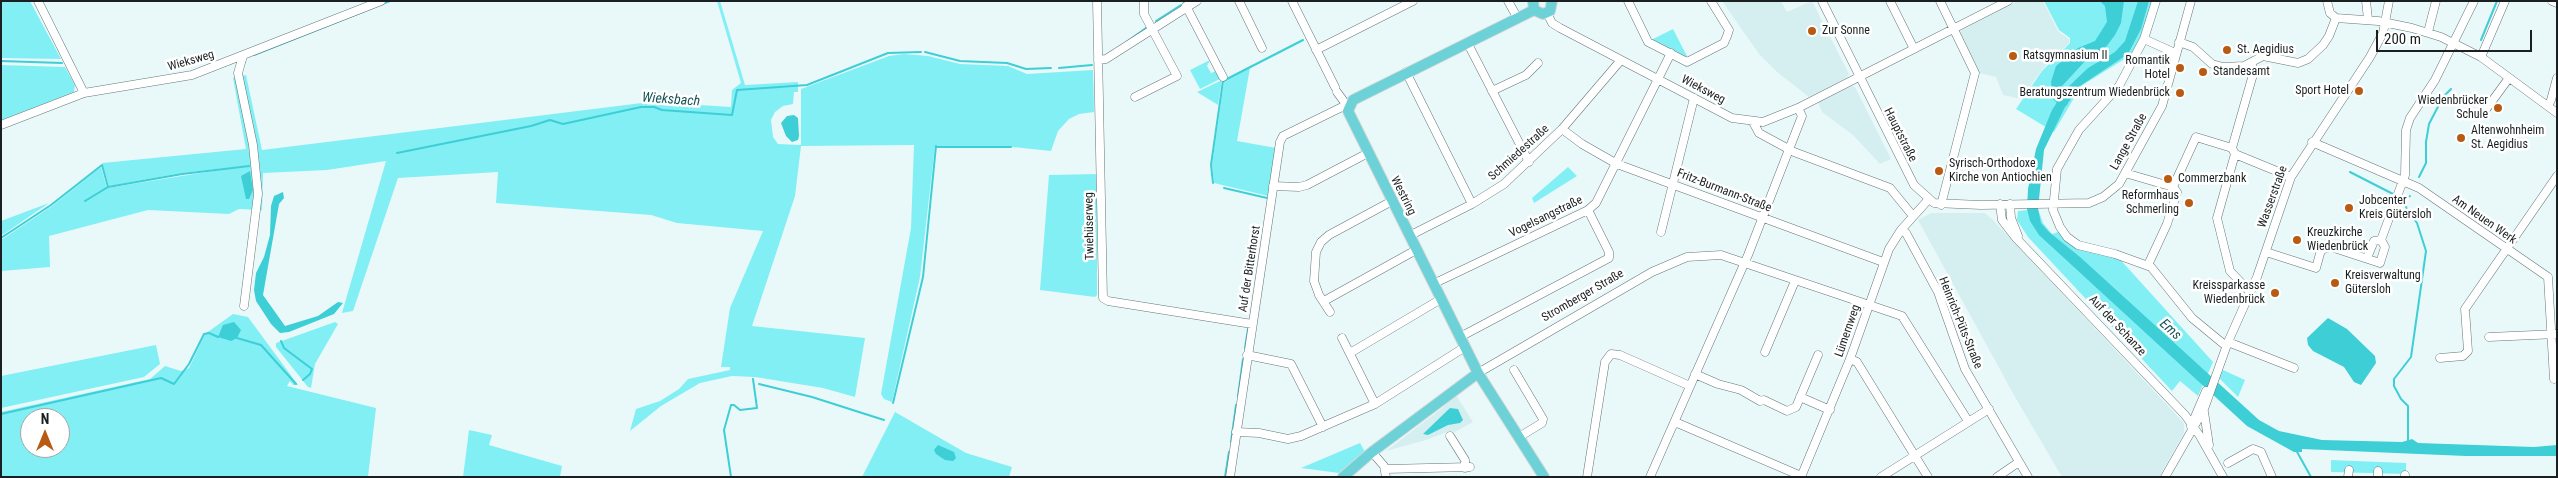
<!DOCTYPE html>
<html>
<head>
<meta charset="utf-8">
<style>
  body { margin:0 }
  #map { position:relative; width:2558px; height:478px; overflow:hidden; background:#e9f9fa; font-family:"Roboto Condensed",sans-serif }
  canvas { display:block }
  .frame { position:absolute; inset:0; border:2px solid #1a2021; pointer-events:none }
  .north { position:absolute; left:20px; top:408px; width:50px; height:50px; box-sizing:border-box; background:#fff; border:1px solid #a3a6a6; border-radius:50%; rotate:0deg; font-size:14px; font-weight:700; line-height:20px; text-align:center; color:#1a2021 }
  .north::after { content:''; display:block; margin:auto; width:18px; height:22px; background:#b95a12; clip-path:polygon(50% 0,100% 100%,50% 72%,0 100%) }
  .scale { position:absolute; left:2376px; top:30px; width:156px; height:22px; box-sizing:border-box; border:2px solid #1a2021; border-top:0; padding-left:6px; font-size:15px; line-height:18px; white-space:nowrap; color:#1a2021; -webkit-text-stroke:4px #fff; paint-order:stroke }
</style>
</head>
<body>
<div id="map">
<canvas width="2558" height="478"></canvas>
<div class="frame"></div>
<div class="north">N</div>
<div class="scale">200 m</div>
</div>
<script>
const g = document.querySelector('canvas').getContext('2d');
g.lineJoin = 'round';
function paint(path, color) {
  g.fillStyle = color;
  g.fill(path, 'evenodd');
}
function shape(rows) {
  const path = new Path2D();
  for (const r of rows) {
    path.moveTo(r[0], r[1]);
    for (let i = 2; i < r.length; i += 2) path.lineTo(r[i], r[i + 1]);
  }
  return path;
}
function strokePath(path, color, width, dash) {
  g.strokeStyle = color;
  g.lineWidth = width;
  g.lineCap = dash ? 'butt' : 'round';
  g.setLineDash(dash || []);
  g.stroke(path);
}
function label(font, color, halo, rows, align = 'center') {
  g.font = font + ' "Roboto Condensed",sans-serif';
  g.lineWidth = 5;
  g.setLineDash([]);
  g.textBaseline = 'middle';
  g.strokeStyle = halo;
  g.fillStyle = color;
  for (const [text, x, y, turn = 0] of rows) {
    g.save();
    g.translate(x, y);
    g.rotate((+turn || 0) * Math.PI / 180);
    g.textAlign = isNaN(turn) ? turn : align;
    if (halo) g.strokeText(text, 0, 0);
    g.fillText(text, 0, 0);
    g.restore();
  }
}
paint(shape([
  [1722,1,1781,1,1787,12,1812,1,1849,74,1847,78,1809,97,1777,72,1759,54],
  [2017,1,2043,1,2058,31,2069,39,2069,43,2042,70,2021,99,2003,95,1996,77,1979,73,1959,32],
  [1852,86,1855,87,1891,159,1880,164,1853,135,1822,112,1818,102],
  [1931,213,1985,213,1993,220,2184,423,2184,433,2159,477,2062,477,2015,397,1918,220],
  [1456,395,1473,422,1455,432,1450,431,1426,440,1386,451,1441,409]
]), '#d5eff1');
paint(shape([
  [1,1,30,1,61,59,1,58],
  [717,1,720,1,745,85,798,82,798,92,794,92,793,104,783,106,775,112,771,120,773,137,778,144,801,145,801,89,889,56,904,54,928,56,960,64,1008,66,1027,74,1093,70,1094,112,1079,114,1069,119,1058,131,1051,151,1013,147,935,146,920,277,892,402,884,399,881,394,911,228,914,145,801,146,795,196,752,326,865,338,855,397,823,388,755,377,732,376,700,383,661,406,630,431,636,409,660,401,679,389,688,379,730,370,730,367,721,367,730,308,763,231,677,223,651,215,496,203,498,172,398,178,353,311,342,313,386,161,327,170,263,173,262,210,239,209,229,214,148,210,49,236,50,267,1,271,1,240,52,206,101,167,107,188,244,166,182,173,109,186,102,163,246,149,233,78,246,75,262,150,650,102,731,107,732,90,741,83],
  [2044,1,2154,1,2138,47,2131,55,2081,86,2054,132,2016,109,2042,71,2070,43,2070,38,2059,30],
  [1673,29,1688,58,1651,40],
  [1210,60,1207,66,1211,73,1218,70,1222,78,1200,89,1190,70],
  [1,65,65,67,75,85,74,92,1,121],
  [1250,68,1237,141,1276,148,1268,196,1214,183,1212,165,1224,81],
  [1222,80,1218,105,1197,92],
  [1568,167,1577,176,1534,203,1532,198],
  [1097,174,1097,295,1095,297,1040,290,1049,175],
  [49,203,4,234,1,235,1,221],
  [2038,209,2043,223,2052,234,2061,231,2067,238,2117,256,2213,362,2198,396,2180,381,2172,391,2028,237,2017,220,2018,211],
  [233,314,248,317,298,385,293,385,290,381,287,386,376,408,368,477,1,477,1,412,150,379,165,366,181,371,189,368,205,334],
  [30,418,60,418,60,448,30,448],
  [335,322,338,324,315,364,311,388,308,387,276,347,276,343],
  [156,345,160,364,144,377,1,408,1,376],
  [2223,370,2245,380,2238,397,2219,378],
  [895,412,966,453,1012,467,1009,477,862,477],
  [469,430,492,435,489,445,562,466,560,477,463,477],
  [1360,443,1365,452,1339,473,1301,468],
  [2331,460,2406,463,2406,474,2331,472]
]), '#82eff5');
paint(shape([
  [2100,1,2124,1,2121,23,2115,35,2103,51,2088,58,2062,86,2053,100,2051,82,2056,66,2078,48,2095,41,2107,22,2105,6],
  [2138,1,2149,1,2141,29,2128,54,2080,86,2065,107,2044,150,2038,209,2041,223,2049,232,2080,257,2259,420,2279,431,2322,440,2402,442,2412,439,2418,443,2534,447,2557,445,2557,456,2466,456,2302,449,2302,452,2294,452,2247,426,2039,235,2030,221,2027,209,2028,189,2036,149,2052,110,2065,90,2088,68,2115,52,2125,41],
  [794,115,798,118,799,136,798,140,792,142,786,136,781,123,787,116],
  [250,171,253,190,249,199,246,199,241,176],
  [283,192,284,198,279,204,263,295,285,326,318,316,338,302,343,303,334,314,289,332,280,333,271,324,256,301,254,290,256,273,264,257,270,235,271,206,274,196],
  [2328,318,2347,329,2375,356,2376,363,2361,385,2354,382,2344,367,2313,351,2308,345,2307,338],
  [234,322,241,330,237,338,231,341,218,337,223,325],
  [1450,408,1458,409,1463,420,1460,423,1448,425,1428,435,1423,434],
  [938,445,954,452,956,458,953,461,945,460,936,454,934,450]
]), '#3eced6');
strokePath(shape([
  [1187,2,1188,1],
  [1156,21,1181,5],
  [2481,40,2497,1],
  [1125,43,1146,28],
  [925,52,960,61,1007,63,1026,69,1051,68],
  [254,55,390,1],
  [1,61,62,63],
  [1059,68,1092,65],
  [936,147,1011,147],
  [397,153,531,126,550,120,563,124,641,107,654,107,662,110,732,115,737,90,807,85,888,53,921,52],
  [2350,172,2395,195],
  [2419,177,2426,163,2426,142,2429,124,2443,97,2451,89],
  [1213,183,1211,165,1223,81,1303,40],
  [1224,188,1267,198],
  [2399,197,2404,200,2407,210,2417,223,2426,251,2411,357,2394,379,2394,386,2401,399,2408,406,2408,442],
  [2404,200,2410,196],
  [85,201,108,187],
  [1,238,51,205,102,165,108,187,182,174,249,166],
  [237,338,261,345,296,384],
  [281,341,284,348,312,369,310,374,303,380],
  [1245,348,1248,329],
  [759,384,812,397,884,420],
  [1238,396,1243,359],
  [893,403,923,277,936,146],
  [1,414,161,378,174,384,189,364,204,334,209,333,218,337],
  [1231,442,1236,405],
  [2296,450,2311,477],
  [731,477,724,430,731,405,734,405,740,410,757,408,753,379],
  [1225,477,1229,452]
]), '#3eced6', 2);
strokePath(shape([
  [2057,96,2063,102]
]), '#3eced6', 10);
const minor = shape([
  [38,1,84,93],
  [1097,1,1103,298,1108,301,1252,324],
  [1239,1,1262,48],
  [1292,1,1335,87],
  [1508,1,1517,17],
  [1628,1,1648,42,1687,62,1724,43,1727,36,1729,30,1711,1],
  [1822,1,1914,185,1934,203,1981,205,2089,203,2103,197,2119,184,2162,106,2191,1],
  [1890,1,1914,49],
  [1940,1,1975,73,1941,205],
  [2156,1,2144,39,2119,86,2079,130,2057,169,2053,210,2060,227,2067,237,2078,245,2115,254,2151,267,2192,318,2226,346],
  [2327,1,2330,13,2336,18],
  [2366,1,2368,19],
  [2552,1,2557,3],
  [1186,6,1223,77],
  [1547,13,1552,23,1560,28,1732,118,1763,122,1798,108,2008,1],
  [2336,18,2378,21,2412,28,2441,37,2481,57,2557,113],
  [2428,32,2436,1],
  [2144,39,2175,53],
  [1467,42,1529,162],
  [2179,42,2193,47,2212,64,2223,67,2244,66,2263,56,2298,63,2308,59,2323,45,2329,36,2336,18],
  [1316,50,1413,1],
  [243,56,238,73,253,145,258,194,244,306],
  [2481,57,2505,1],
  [1098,60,1106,59,1197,1],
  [1406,72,1472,204],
  [1492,91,1526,75,1538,63],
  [1337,92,1348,107],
  [1135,97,1177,76,1144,14,1144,1],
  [2548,106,2551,100,2557,78],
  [2484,112,2509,78],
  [1753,122,1759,133,1794,152,1890,188,1913,216],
  [1,125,84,93,192,75,381,1],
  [1562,129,1582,144,1617,164,1883,262],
  [2312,142,2419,188,2548,277],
  [2232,148,2254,71,2251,63],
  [2235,154,2217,218,2230,271,2250,292],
  [2125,173,2173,187,2177,192,2167,224,2148,265],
  [1273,186,1299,187,1307,185,1368,153],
  [2173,187,2196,137,2232,148,2235,154,2291,177],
  [2000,204,2002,220,2016,238,2185,415,2200,436,2223,477],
  [2010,204,2011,218,2018,236],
  [1901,230,1906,233,1938,292,1965,369,2028,477],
  [1661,232,1694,98],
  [1409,236,1472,204,1504,184,1562,129,1621,60],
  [2381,240,2405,175,2406,130,2410,118,2435,80,2474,1],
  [2266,252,2316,268,2321,250,2331,247,2380,263,2385,247,2381,240],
  [2367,258,2374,241,2381,240],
  [2548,277,2554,379],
  [1433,284,1588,210,1596,203,1671,53],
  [1324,301,1416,250],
  [1330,312,1319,295,1314,281,1316,252,1321,242,1329,235,1392,201],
  [1460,337,1609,258,1609,252,1588,210],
  [2489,337,2557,334],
  [1342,338,1375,404],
  [2228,342,2294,368],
  [1765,352,1795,281],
  [1350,353,1441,299],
  [1247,355,1291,364,1323,427],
  [2440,358,2463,356,2468,351,2465,309,2557,176],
  [1850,359,1857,362,1928,477],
  [1514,370,1543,419,1542,423,1519,437],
  [1478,373,1652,272,1687,257,1721,255,1902,316,1968,421],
  [1695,374,1718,384,1741,390,1760,401,1764,400,1787,411,1796,407,1818,355],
  [1800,397,1830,410],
  [2204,412,2209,445],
  [1675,422,1801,476],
  [2191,426,2206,391],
  [1236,432,1259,433,1288,439,1301,436,1375,404,1465,347],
  [1450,436,1465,460,1465,468],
  [1372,452,1384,466,1386,477],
  [2228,463,2253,449,2261,452,2272,477],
  [1386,469,1470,467],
  [2405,475,2405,477],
  [1230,477,1280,142,1283,136,1342,107,1348,107],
  [1587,477,1605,362,1611,354,1620,355,1690,386],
  [1650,477,1748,255,1802,116,1798,108],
  [1801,477,1850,359,1889,249,1901,230,1928,200],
  [1881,477,1989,409],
  [1997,477,2019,462],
  [2165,477,2204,409,2228,342,2257,277,2291,177,2370,57,2383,33,2389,1],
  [2348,477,2349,470],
  [2378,477,2378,471]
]);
const major = shape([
  [1533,1,1534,10,1543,14,1550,11,1552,1],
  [1534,10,1353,100,1348,111,1478,373,1544,477],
  [1343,477,1372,452,1478,373]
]);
strokePath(minor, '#677677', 9);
strokePath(major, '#d6d7d7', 12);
strokePath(minor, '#fff', 8);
strokePath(major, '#6cd2d7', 10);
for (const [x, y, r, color] of [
  [1812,31,5,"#b95a12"],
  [2227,50,5,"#b95a12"],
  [2013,56,5,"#b95a12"],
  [2180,68,5,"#b95a12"],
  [2203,72,5,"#b95a12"],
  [2359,91,5,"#b95a12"],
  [2180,93,5,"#b95a12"],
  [2498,108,5,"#b95a12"],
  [2461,138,5,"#b95a12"],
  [1939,171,5,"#b95a12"],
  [2168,179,5,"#b95a12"],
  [2189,203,5,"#b95a12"],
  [2349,208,5,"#b95a12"],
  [2297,240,5,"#b95a12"],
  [2335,283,5,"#b95a12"],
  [2275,293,5,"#b95a12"]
]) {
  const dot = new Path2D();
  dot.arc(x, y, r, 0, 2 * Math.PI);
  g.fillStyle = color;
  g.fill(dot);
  strokePath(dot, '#fff', 2);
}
label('12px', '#1a2021', '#fff', [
  ["Zur Sonne",1822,31],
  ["St. Aegidius",2237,50],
  ["Ratsgymnasium II",2023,56],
  ["Romantik",2170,61,"right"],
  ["Hotel",2170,75,"right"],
  ["Standesamt",2213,72],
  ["Sport Hotel",2349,91,"right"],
  ["Beratungszentrum Wiedenbrück",2170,93,"right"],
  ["Wiedenbrücker",2488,101,"right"],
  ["Schule",2488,115,"right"],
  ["Altenwohnheim",2471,131],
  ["St. Aegidius",2471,145],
  ["Syrisch-Orthodoxe",1949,164],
  ["Kirche von Antiochien",1949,178],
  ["Commerzbank",2178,179],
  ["Reformhaus",2179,196,"right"],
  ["Schmerling",2179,210,"right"],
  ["Jobcenter",2359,201],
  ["Kreis Gütersloh",2359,215],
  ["Kreuzkirche",2307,233],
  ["Wiedenbrück",2307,247],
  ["Kreisverwaltung",2345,276],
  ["Gütersloh",2345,290],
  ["Kreissparkasse",2265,286,"right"],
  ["Wiedenbrück",2265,300,"right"]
], 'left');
label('12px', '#1a2021', '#fff', [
  ["Wieksweg",191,61,-16],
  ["Wieksweg",1703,90,28],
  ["Hauptstraße",1900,135,63],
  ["Lange Straße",2129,142,-61],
  ["Schmiedestraße",1519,153,-42],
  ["Fritz-Burmann-Straße",1724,191,21],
  ["Westring",1403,196,63],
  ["Wasserstraße",2273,197,-70],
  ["Vogelsangstraße",1546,217,-26],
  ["Am Neuen Werk",2484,220,35],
  ["Twiehüserweg",1090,226,-91],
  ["Auf der Bitterhorst",1250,269,-81],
  ["Stromberger Straße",1583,296,-30],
  ["Heinrich-Püts-Straße",1960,323,68],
  ["Auf der Schanze",2117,326,47],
  ["Lümernweg",1848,331,-71]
]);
label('italic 14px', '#165255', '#fff', [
  ["Wieksbach",671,100,4],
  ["Ems",2170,330,42]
]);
</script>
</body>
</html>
